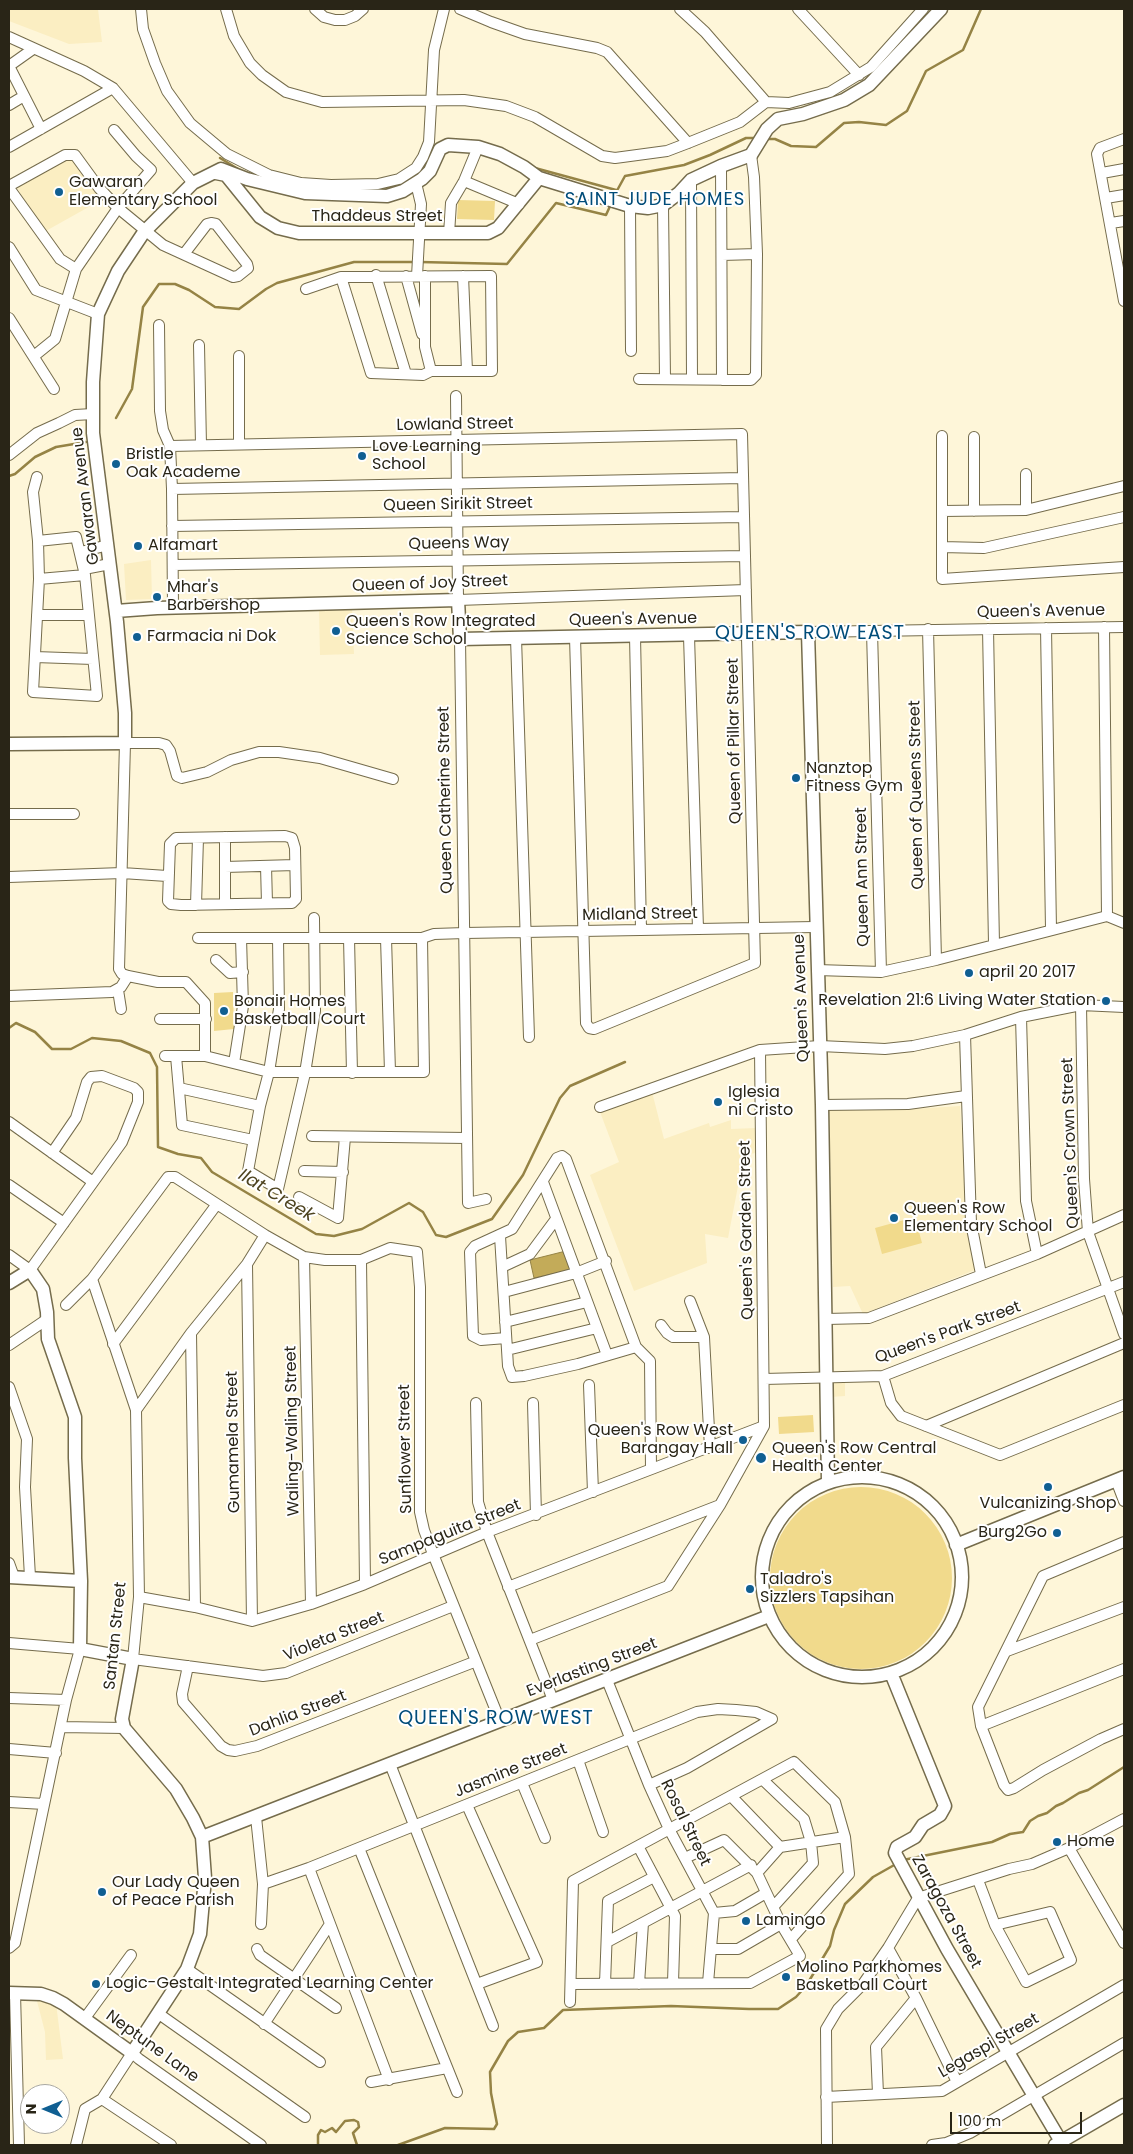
<!DOCTYPE html>
<html>
<head>
<meta charset="utf-8">
<style>
  body { margin:0 }
  #map { position:relative; width:1133px; height:2154px; overflow:hidden; background:#fef6d9; font-family:Poppins,sans-serif }
  canvas { display:block }
  .frame { position:absolute; inset:0; border:10px solid #292517; pointer-events:none }
  .north { position:absolute; left:20px; top:2084px; width:50px; height:50px; box-sizing:border-box; background:#fff; border:1px solid #a9a8a2; border-radius:50%; rotate:270deg; font-size:14px; font-weight:700; line-height:20px; text-align:center; color:#292517 }
  .north::after { content:''; display:block; margin:auto; width:18px; height:22px; background:#105f92; clip-path:polygon(50% 0,100% 100%,50% 72%,0 100%) }
  .scale { position:absolute; left:950px; top:2112px; width:132px; height:22px; box-sizing:border-box; border:2px solid #292517; border-top:0; padding-left:6px; font-size:15px; line-height:18px; white-space:nowrap; color:#292517; -webkit-text-stroke:4px #fff; paint-order:stroke }
</style>
</head>
<body>
<div id="map">
<canvas width="1133" height="2154"></canvas>
<div class="frame"></div>
<div class="north">N</div>
<div class="scale">100 m</div>
</div>
<script>
const g = document.querySelector('canvas').getContext('2d');
g.lineJoin = 'round';
function paint(path, color) {
  g.fillStyle = color;
  g.fill(path, 'evenodd');
}
function shape(rows) {
  const path = new Path2D();
  for (const r of rows) {
    if (r.length === 3) {
      path.moveTo(r[0] + r[2], r[1]);
      path.arc(r[0], r[1], r[2], 0, 2 * Math.PI);
      continue;
    }
    path.moveTo(r[0], r[1]);
    for (let i = 2; i < r.length; i += 2) path.lineTo(r[i], r[i + 1]);
  }
  return path;
}
function strokePath(path, color, width, dash) {
  g.strokeStyle = color;
  g.lineWidth = width;
  g.lineCap = dash ? 'butt' : 'round';
  g.setLineDash(dash || []);
  g.stroke(path);
}
function label(font, color, halo, rows, align = 'center') {
  g.font = font + ' Poppins,sans-serif';
  g.lineWidth = 4;
  g.setLineDash([]);
  g.textBaseline = 'middle';
  g.strokeStyle = halo;
  g.fillStyle = color;
  for (const [text, x, y, turn = 0] of rows) {
    g.save();
    g.translate(x, y);
    g.rotate((+turn || 0) * Math.PI / 180);
    g.textAlign = isNaN(turn) ? turn : align;
    if (halo) g.strokeText(text, 0, 0);
    g.fillText(text, 0, 0);
    g.restore();
  }
}
paint(shape([
  [9,9,98,9,102,42,69,44,9,21],
  [70,156,103,199,44,232,16,186],
  [151,560,152,599,126,600,124,564],
  [352,607,354,654,320,655,319,608],
  [652,1092,664,1139,709,1123,710,1127,731,1120,731,1129,756,1128,756,1153,744,1155,728,1238,705,1234,707,1263,634,1291,590,1175,619,1162,600,1112],
  [960,1106,968,1217,975,1270,863,1314,850,1286,833,1287,829,1110,898,1110],
  [830,1381,845,1381,845,1396,830,1397],
  [37,2001,56,2003,63,2059,46,2060,45,2032]
]), '#fbeec2');
paint(shape([
  [458,200,495,201,494,220,457,219],
  [233,992,234,1029,214,1031,214,993],
  [915,1217,922,1243,882,1254,875,1228],
  [813,1415,814,1432,779,1434,778,1417],
  [861,1578,91]
]), '#f1da8c');
const water = shape([
  [566,1251,570,1270,534,1278,530,1260,566,1251]
]);
paint(water, '#c3ab59');
strokePath(water, '#958345', 1);
strokePath(shape([
  [765,139,775,139,791,146,816,147,844,123,859,122,886,125,907,111,926,71,963,50,981,9],
  [220,158,238,169],
  [535,168,616,190],
  [406,180,418,174,431,155],
  [380,188,392,187,399,184],
  [614,196,625,176,684,165,710,155,746,138,757,138],
  [420,262,507,264,556,203,606,215,611,204],
  [116,418,132,389,143,307,159,284,175,284,189,290,215,307,239,309,266,289,277,283,354,262,415,262],
  [9,476,15,474,35,457,56,447,86,442],
  [9,1028,16,1023,35,1032,52,1049,71,1049,92,1038,121,1041,150,1053,157,1067,158,1147,178,1154,201,1158,212,1172,316,1234,334,1236,362,1229,409,1203,423,1212,436,1235,446,1237,492,1219,523,1175,560,1098,570,1086,625,1062],
  [903,1860,992,1842,1010,1834,1023,1832,1030,1821,1038,1816,1047,1813,1056,1806,1063,1803,1079,1793,1088,1790,1124,1767],
  [318,2145,318,2135,321,2130,325,2132,332,2128,336,2132,345,2121,354,2120,358,2122,359,2127,353,2133,357,2145],
  [398,2145,445,2128,494,2129,497,2124,491,2093,490,2072,508,2041,518,2032,544,2028,563,2010,671,2006,749,2009,778,2009,796,1997,806,1986,830,1946,834,1930,845,1904,873,1877,896,1864]
]), '#958345', 2.5);
const minor = shape([
  [141,9,143,29,155,63,167,91,190,123,227,154,269,175,301,183,331,185,378,184,399,179,416,168,423,157,429,142,434,50,444,9],
  [226,9,234,36,250,63,262,75,286,92,322,102,464,100,506,106,535,117,602,156,615,158,667,151,688,143,740,122,766,102,789,103,830,92,871,67,923,9],
  [315,9,324,17,335,20,345,20,355,16,363,9],
  [460,9,491,22,525,34,597,48,607,52,688,143],
  [680,9,705,32,766,102],
  [798,9,859,75],
  [9,37,84,71,113,88,193,183],
  [9,66,41,129],
  [9,66,33,49],
  [9,105,24,96],
  [1124,139,1100,148,1097,154,1124,301],
  [9,147,113,88],
  [721,166,722,380],
  [1102,173,1124,169],
  [691,180,692,379],
  [464,181,519,204],
  [416,183,421,204,417,276],
  [9,186,65,155,75,155,99,188,118,208,163,245,233,277,238,276,248,268,247,264,216,224,211,223,207,224,184,254],
  [9,188,60,259,76,269],
  [1106,198,1124,195],
  [663,205,665,379],
  [630,206,631,351],
  [1111,223,1124,221],
  [449,234,451,203,464,181,478,147],
  [9,247,36,290,98,314],
  [722,255,757,254],
  [376,275,406,374],
  [406,276,422,334],
  [425,276,425,347,431,371],
  [463,276,467,371],
  [306,289,341,277,491,276,492,371,431,371,423,375,371,373,341,277],
  [9,318,54,389],
  [159,325,160,411,163,430,170,446,172,489,173,608],
  [199,345,201,445],
  [34,356,55,339,76,269,118,208,151,170,136,156,114,130],
  [239,356,239,444],
  [639,379,751,380,756,375,757,254,754,177,751,155],
  [456,396,458,600,746,590],
  [942,436,942,511],
  [170,446,742,434,755,963,594,1029,589,1028,586,1023,575,637],
  [9,455,37,433,59,423,75,415,93,414],
  [1026,474,1026,510],
  [37,477,33,492,38,541,39,579,33,692,97,696,85,575,76,537,38,541],
  [1124,486,1026,510,942,511,942,579,1124,567],
  [172,489,743,478],
  [974,511,974,437],
  [172,526,744,517],
  [942,547,984,548,1124,517],
  [81,552,108,545],
  [173,565,745,556],
  [84,569,110,564],
  [39,579,85,575],
  [37,615,88,615],
  [1104,627,1107,916],
  [1046,628,1051,929],
  [928,629,936,960],
  [988,629,994,944],
  [872,631,881,972],
  [808,632,1124,627],
  [635,636,641,930],
  [689,636,698,929],
  [516,638,529,1037],
  [460,639,468,1203,486,1199],
  [35,657,93,659],
  [9,814,74,814],
  [285,836,292,838,295,848,296,899,292,903,181,905,171,904,168,901,170,844,176,838,285,836],
  [266,866,267,903],
  [225,867,295,865],
  [9,877,122,873,167,876],
  [225,904,225,837],
  [196,905,198,838],
  [198,938,422,938,434,934,465,933,815,927],
  [278,938,279,1009,269,1072,260,1106,248,1171,278,1189,305,1073,315,1011,314,918],
  [349,938,352,1073],
  [386,938,390,1072],
  [216,960,230,973,243,972],
  [817,970,881,972,936,960,1107,916,1124,923],
  [118,990,121,1009],
  [9,996,112,992,121,987,128,976],
  [1081,1005,1084,1179,1088,1232,1124,1334],
  [1021,1017,1026,1201,1037,1254],
  [160,1019,206,1019],
  [965,1035,971,1223,981,1274],
  [165,1056,205,1056,269,1072,424,1072,422,938],
  [176,1056,182,1125,253,1140],
  [205,1056,205,1003,186,982,158,982,128,976,122,974,119,969,125,743,159,743,166,745,170,751,177,776,182,778,207,772,231,760,259,752,279,752,320,758,393,779],
  [234,1063,243,1006,241,938],
  [179,1088,260,1106],
  [822,1105,908,1104,966,1096],
  [600,1107,760,1050,820,1046,885,1049,913,1046,965,1035,1021,1017,1081,1005,1124,1007],
  [9,1122,93,1182],
  [312,1136,467,1138],
  [304,1171,343,1172],
  [543,1182,607,1355],
  [9,1185,64,1223],
  [299,1197,338,1218,345,1137],
  [500,1236,508,1366,512,1377,524,1376,578,1364,636,1347],
  [9,1255,30,1270,122,1142,138,1102,138,1092,134,1088,102,1076,91,1077,87,1082,76,1118,52,1153],
  [304,1257,311,1604],
  [361,1260,365,1584],
  [247,1264,252,1621],
  [502,1267,530,1254,556,1219],
  [92,1279,136,1410,139,1597,133,1659,263,1676,286,1673,453,1606],
  [504,1292,576,1273,606,1261],
  [690,1301,704,1337,710,1448],
  [66,1305,92,1279,168,1177,175,1177,265,1235,304,1257,325,1260,361,1260,390,1248,417,1252,420,1287,420,1512,424,1530,433,1554,500,1721],
  [826,1319,869,1318,1037,1254,1124,1215],
  [505,1322,587,1302],
  [661,1325,667,1333,673,1337,704,1337],
  [191,1333,195,1607],
  [506,1338,481,1340,473,1336,470,1252,475,1246,512,1229,557,1158,562,1156,566,1159,636,1347,650,1361,651,1469],
  [113,1344,217,1204],
  [9,1345,46,1320],
  [507,1350,597,1328],
  [883,1376,891,1403,901,1416,1000,1455,1124,1405],
  [764,1379,883,1376,1124,1282],
  [589,1385,593,1492],
  [9,1387,27,1439,25,1487,30,1577],
  [476,1403,478,1502,487,1532,553,1700],
  [533,1403,536,1515],
  [136,1410,191,1333,247,1264,265,1235],
  [926,1426,1124,1343],
  [1116,1480,1124,1501],
  [1124,1542,1043,1576,978,1707,981,1726,1004,1785,1008,1790,1014,1788,1043,1770,1101,1739,1124,1729],
  [9,1563,14,1577],
  [508,1587,720,1505],
  [139,1597,195,1607,252,1621,311,1604,365,1584,487,1532,764,1426],
  [530,1640,668,1586,720,1505,764,1426,760,1050],
  [9,1643,80,1649,66,1700,15,1943,9,1948],
  [1007,1651,1124,1607],
  [188,1666,182,1694,183,1702,221,1746,228,1750,235,1751,257,1746,474,1662],
  [607,1680,649,1785,669,1829,714,1913,708,1983],
  [9,1698,66,1700],
  [981,1726,1124,1669],
  [61,1727,124,1728],
  [9,1749,56,1753],
  [578,1760,603,1832],
  [390,1764,493,2026],
  [763,1780,804,1819,811,1842,813,1863,774,1906],
  [522,1783,545,1838],
  [649,1785,687,1768,772,1719],
  [731,1796,780,1847],
  [9,1802,44,1804],
  [467,1805,537,1962,477,1984],
  [256,1817,263,1884,261,1924],
  [638,1846,675,1916,673,1983],
  [359,1848,457,2092],
  [1069,1848,1124,1943],
  [309,1868,389,2080],
  [757,1873,780,1847,845,1837],
  [978,1880,995,1925,1026,1982,1071,1960,1050,1912,995,1925],
  [263,1884,309,1868,697,1712,718,1709,736,1710,756,1712,772,1719],
  [714,1913,735,1911,766,1893],
  [607,1942,751,1865],
  [888,1948,916,1998,957,2082],
  [257,1949,260,1955,336,2008],
  [711,1949,738,1949,781,1924],
  [187,1969,320,2062],
  [571,1984,750,1983,800,1956,781,1924,757,1873,724,1840,685,1858],
  [605,1984,608,1901,654,1877],
  [639,1984,643,1923],
  [15,1993,19,2145],
  [570,2002,573,1881,794,1762,835,1802,845,1837,849,1874,791,1939],
  [159,2014,305,2117],
  [85,2018,131,1955],
  [264,2024,330,1924],
  [371,2082,447,2068],
  [878,2094,876,2047,916,1998],
  [826,2097,942,2091,1124,1985],
  [102,2099,171,2145],
  [76,2145,85,2109,102,2099,132,2053,139,2059,261,2145],
  [827,2145,826,2029,838,2009,863,1984,888,1948,918,1898,1009,1869,1032,1864,1069,1848,1124,1819],
  [932,2145,946,2143,970,2133,1124,2043]
]);
const tertiary = shape([
  [216,173,226,175,260,217,278,228,299,233,488,233,498,228,539,178],
  [116,611,157,608,458,600,460,639,808,632,822,1105,828,1482],
  [9,744,125,743,125,713,117,622,93,433,93,382,98,314,118,271,144,232,193,183,221,169,247,179,305,193,387,196,403,191,422,179,430,171,440,149,448,145,478,147,500,154,524,167,539,178,630,206,648,208,663,205,679,193,691,180,721,166,751,155,767,129,778,119,803,114,844,100,869,85,941,9],
  [9,1283,30,1270,43,1289,47,1312,48,1339,75,1417,75,1458,81,1581,80,1649,133,1659,122,1719,124,1728,176,1789,193,1818,202,1837,205,1878,200,1934,187,1969,132,2053,64,2004,53,1998,41,1994,9,1993],
  [862,1577,100],
  [956,1545,1124,1477],
  [9,1577,81,1581],
  [891,1673,945,1806,940,1815,923,1825,915,1837,897,1847,895,1853,947,1949,1063,2145],
  [202,1837,769,1616],
  [1055,2145,1124,2105]
]);
strokePath(minor, '#756c4c', 12);
strokePath(tertiary, '#756c4c', 15);
strokePath(minor, '#fff', 10);
strokePath(tertiary, '#fff', 12);
for (const [x, y, r, color] of [
  [59,192,5,"#105f92"],
  [362,456,5,"#105f92"],
  [116,464,5,"#105f92"],
  [138,546,5,"#105f92"],
  [157,597,5,"#105f92"],
  [336,631,5,"#105f92"],
  [137,637,5,"#105f92"],
  [796,778,5,"#105f92"],
  [969,973,5,"#105f92"],
  [1106,1001,5,"#105f92"],
  [224,1011,5,"#105f92"],
  [718,1102,5,"#105f92"],
  [894,1218,5,"#105f92"],
  [743,1440,5,"#105f92"],
  [761,1458,6,"#105f92"],
  [1048,1487,5,"#105f92"],
  [1057,1533,5,"#105f92"],
  [750,1589,5,"#105f92"],
  [1057,1842,5,"#105f92"],
  [102,1892,5,"#105f92"],
  [746,1921,5,"#105f92"],
  [786,1977,5,"#105f92"],
  [96,1984,5,"#105f92"]
]) {
  const dot = new Path2D();
  dot.arc(x, y, r, 0, 2 * Math.PI);
  g.fillStyle = color;
  g.fill(dot);
  strokePath(dot, '#fff', 2);
}
label('16px', '#292517', '#fff', [
  ["Gawaran",69,183],
  ["Elementary School",69,201],
  ["Love Learning",372,447],
  ["School",372,465],
  ["Bristle",126,455],
  ["Oak Academe",126,473],
  ["Alfamart",148,546],
  ["Mhar's",167,588],
  ["Barbershop",167,606],
  ["Queen's Row Integrated",346,622],
  ["Science School",346,640],
  ["Farmacia ni Dok",147,637],
  ["Nanztop",806,769],
  ["Fitness Gym",806,787],
  ["april 20 2017",979,973],
  ["Revelation 21:6 Living Water Station",1096,1001,"right"],
  ["Bonair Homes",234,1002],
  ["Basketball Court",234,1020],
  ["Iglesia",728,1093],
  ["ni Cristo",728,1111],
  ["Queen's Row",904,1209],
  ["Elementary School",904,1227],
  ["Queen's Row West",733,1431,"right"],
  ["Barangay Hall",733,1449,"right"],
  ["Queen's Row Central",772,1449],
  ["Health Center",772,1467],
  ["Vulcanizing Shop",1048,1504,"center"],
  ["Burg2Go",1047,1533,"right"],
  ["Taladro's",760,1580],
  ["Sizzlers Tapsihan",760,1598],
  ["Home",1067,1842],
  ["Our Lady Queen",112,1883],
  ["of Peace Parish",112,1901],
  ["Lamingo",756,1921],
  ["Molino Parkhomes",796,1968],
  ["Basketball Court",796,1986],
  ["Logic-Gestalt Integrated Learning Center",106,1984]
], 'left');
label('16px', '#292517', '#fff', [
  ["Thaddeus Street",377,217],
  ["Lowland Street",455,425,-1],
  ["Gawaran Avenue",86,496,-97],
  ["Queen Sirikit Street",458,505,-1],
  ["Queens Way",459,544,-1],
  ["Queen of Joy Street",430,584,-2],
  ["Queen's Avenue",1041,612,-1],
  ["Queen's Avenue",633,620,-1],
  ["Queen of Pillar Street",735,741,-91],
  ["Queen of Queens Street",917,795,-91],
  ["Queen Catherine Street",446,800,-91],
  ["Queen Ann Street",863,877,-91],
  ["Midland Street",640,915,-1],
  ["Queen's Avenue",802,998,-92],
  ["Queen's Crown Street",1071,1143,-92],
  ["Queen's Garden Street",747,1230,-91],
  ["Queen's Park Street",948,1333,-20],
  ["Waling-Waling Street",293,1431,-91],
  ["Gumamela Street",234,1442,-91],
  ["Sunflower Street",406,1449,-91],
  ["Sampaguita Street",450,1533,-22],
  ["Santan Street",116,1636,-84],
  ["Violeta Street",334,1637,-22],
  ["Everlasting Street",592,1668,-21],
  ["Dahlia Street",298,1714,-21],
  ["Jasmine Street",511,1771,-22],
  ["Rosal Street",685,1823,64],
  ["Zaragoza Street",946,1912,61],
  ["Legaspi Street",989,2046,-30],
  ["Neptune Lane",152,2047,36]
]);
g.letterSpacing = '1px';
label('18px', '#004c79', '#fff', [
  ["SAINT JUDE HOMES",655,200]
]);
g.letterSpacing = '0px';
label('italic 18px', '#4e4420', '#fff', [
  ["Ilat Creek",276,1196,31]
]);
g.letterSpacing = '1px';
label('19px', '#004c79', '#fff', [
  ["QUEEN'S ROW EAST",810,634],
  ["QUEEN'S ROW WEST",496,1719]
]);
g.letterSpacing = '0px';
</script>
</body>
</html>
